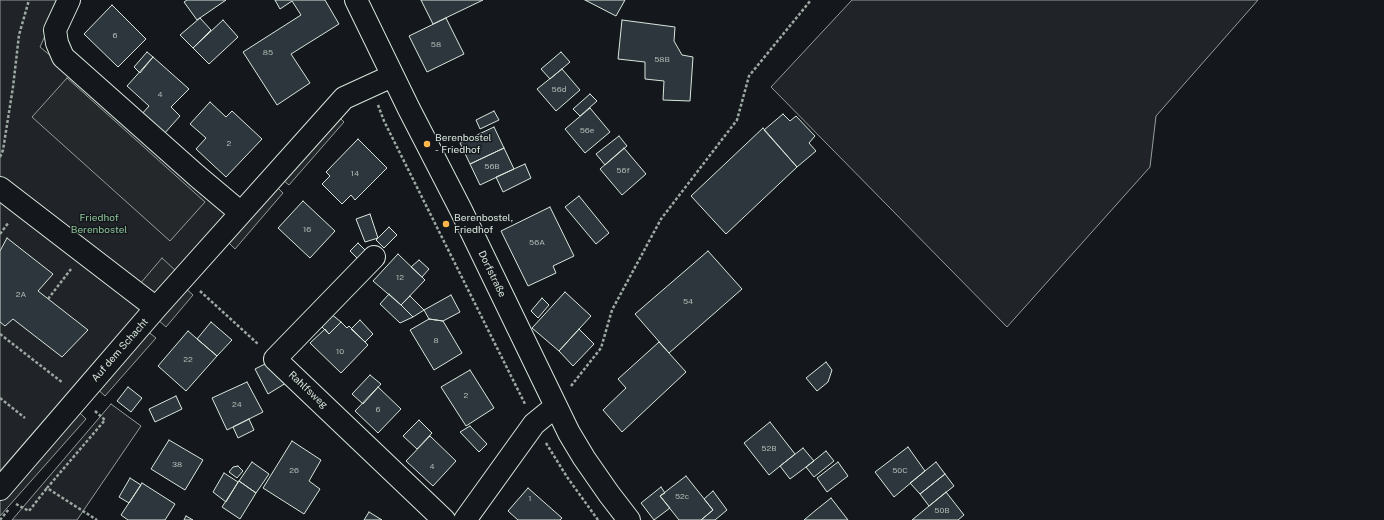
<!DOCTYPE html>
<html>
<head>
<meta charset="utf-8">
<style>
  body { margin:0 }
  canvas { display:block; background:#14181c }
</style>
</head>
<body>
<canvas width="1384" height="520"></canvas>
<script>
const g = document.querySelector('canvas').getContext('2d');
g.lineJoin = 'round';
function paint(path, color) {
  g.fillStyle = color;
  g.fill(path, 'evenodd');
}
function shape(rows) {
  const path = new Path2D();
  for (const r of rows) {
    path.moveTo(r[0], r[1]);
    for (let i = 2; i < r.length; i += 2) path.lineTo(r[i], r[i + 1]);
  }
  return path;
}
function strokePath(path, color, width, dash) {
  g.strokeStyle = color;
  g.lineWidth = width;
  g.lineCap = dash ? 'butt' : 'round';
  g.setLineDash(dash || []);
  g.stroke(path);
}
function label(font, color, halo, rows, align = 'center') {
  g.font = font + ' "Public Sans",sans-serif';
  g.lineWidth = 3;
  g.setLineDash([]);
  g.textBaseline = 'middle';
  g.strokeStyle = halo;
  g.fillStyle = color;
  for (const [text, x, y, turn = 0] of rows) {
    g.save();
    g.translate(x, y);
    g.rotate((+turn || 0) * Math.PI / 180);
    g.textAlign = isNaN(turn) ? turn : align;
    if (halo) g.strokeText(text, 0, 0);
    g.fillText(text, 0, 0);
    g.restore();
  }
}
const green = shape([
  [0,0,61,0,40,47,241,213,0,489,0,0],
  [852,0,1258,0,1156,116,1150,167,1007,327,771,87,852,0],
  [111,404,141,426,77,520,12,520,111,404]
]);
paint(green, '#202428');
strokePath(green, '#939e99', 1);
const parking = shape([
  [67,78,205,202,170,241,32,117,67,78],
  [339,117,344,122,289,185,284,181,339,117],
  [277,187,283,193,235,249,229,243,277,187],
  [162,258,175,270,153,296,139,285,162,258],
  [184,287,193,295,166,327,156,318,184,287],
  [146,330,156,338,105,396,95,387,146,330],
  [76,409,86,419,0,516,0,497,76,409]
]);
paint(parking, '#24282b');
strokePath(parking, '#939e99', 1);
const building = shape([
  [187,0,226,0,197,20,184,2,187,0],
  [275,0,325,0,339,24,291,54,310,83,277,105,243,52,301,15,292,1,280,9,275,0],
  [421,0,483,0,433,24,421,0],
  [585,0,625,0,616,16,585,0],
  [112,5,146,39,118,67,84,34,112,5],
  [200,18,211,30,193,48,180,35,200,18],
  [446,18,464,54,427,72,409,36,446,18],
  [223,20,238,37,209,64,193,48,223,20],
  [622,20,675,27,674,41,682,55,693,57,690,101,663,100,664,81,645,79,645,62,618,59,622,20],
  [147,52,153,57,140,73,134,67,147,52],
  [561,52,570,62,550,79,541,69,561,52],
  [153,57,189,89,171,107,180,116,163,135,141,115,149,106,127,86,153,57],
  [562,69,580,90,556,111,537,89,562,69],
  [590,94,597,101,580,116,573,109,590,94],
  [210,102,226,117,232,111,262,139,226,177,196,149,206,138,190,124,210,102],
  [590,108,610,132,585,153,565,129,590,108],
  [494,111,499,120,480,129,476,120,494,111],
  [783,114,790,121,796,116,815,136,809,143,816,151,797,167,764,130,783,114],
  [494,127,504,148,470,164,460,143,494,127],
  [763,128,797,167,726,234,691,196,763,128],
  [619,136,627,146,605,165,596,154,619,136],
  [358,139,387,168,355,200,351,195,342,204,322,184,330,176,326,172,358,139],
  [504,148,514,169,480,185,470,164,504,148],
  [624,148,646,174,622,195,600,169,624,148],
  [525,164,531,178,503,192,496,177,525,164],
  [579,196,609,233,596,244,565,207,579,196],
  [303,201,335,231,310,258,278,228,303,201],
  [550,207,574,256,553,266,556,273,528,286,501,231,550,207],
  [370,214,378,238,365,242,356,219,370,214],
  [389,227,397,235,384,248,376,240,389,227],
  [7,238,53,274,38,291,88,330,62,357,13,319,5,326,0,322,0,251,7,238],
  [358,243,365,250,358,259,350,251,358,243],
  [708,251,742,289,669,353,635,314,708,251],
  [398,254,425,280,401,305,373,281,398,254],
  [419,260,429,269,422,277,411,267,419,260],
  [565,292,591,316,559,351,532,328,565,292],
  [389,294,401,305,413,317,400,323,380,304,389,294],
  [451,295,460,312,443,321,429,319,424,310,451,295],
  [410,296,424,310,413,317,401,305,410,296],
  [542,298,549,305,538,318,531,311,542,298],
  [330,313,341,322,329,334,319,324,330,313],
  [429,319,443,321,462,353,434,370,410,330,429,319],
  [360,320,373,334,365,342,351,329,360,320],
  [211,322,232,340,217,356,197,339,211,322],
  [341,322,347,328,349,326,368,345,341,373,310,343,325,329,329,334,341,322],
  [579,329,594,344,573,366,559,351,579,329],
  [188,331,217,356,186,391,158,366,188,331],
  [659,342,686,372,622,432,603,410,626,388,618,379,659,342],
  [826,362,832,370,828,382,817,391,806,378,826,362],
  [267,363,286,383,268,394,255,369,267,363],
  [470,370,494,408,466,426,441,387,470,370],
  [370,375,381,384,363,404,352,394,370,375],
  [247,382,263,412,227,430,212,398,247,382],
  [128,387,142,398,131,412,117,401,128,387],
  [378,387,401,409,378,433,355,411,378,387],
  [176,396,182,409,155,422,149,409,176,396],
  [249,419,254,430,238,438,233,427,249,419],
  [419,420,432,433,417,449,403,436,419,420],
  [770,422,795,454,769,475,744,443,770,422],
  [470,426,487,444,479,452,460,432,470,426],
  [430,436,456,461,433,486,406,461,430,436],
  [169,440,203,460,185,490,151,469,169,440],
  [292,441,321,460,309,481,320,489,304,514,263,488,292,441],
  [908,447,925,471,894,497,875,472,908,447],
  [803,448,814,461,790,479,780,466,803,448],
  [826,451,834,461,814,477,806,467,826,451],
  [252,462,269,474,256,493,239,481,252,462],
  [838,462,848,476,827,492,817,478,838,462],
  [936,462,945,474,920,494,910,483,936,462],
  [238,466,243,471,237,478,229,472,233,467,238,466],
  [224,473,238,482,226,502,213,492,224,473],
  [945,474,954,486,929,506,920,494,945,474],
  [686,476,713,510,701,520,679,520,660,496,686,476],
  [130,478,141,485,129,503,119,497,130,478],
  [239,481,256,493,240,519,222,507,239,481],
  [142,483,175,504,165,520,128,520,121,515,142,483],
  [661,487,665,493,660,496,670,508,654,520,641,503,661,487],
  [528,488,562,518,560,520,518,520,508,511,528,488],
  [713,491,727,510,715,520,701,520,713,510,704,499,713,491],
  [946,492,964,515,958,520,912,520,946,492],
  [831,498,848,520,804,520,816,510,831,498],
  [369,512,382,520,364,520,369,512],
  [186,516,193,520,184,520,186,516]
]);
paint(building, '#2c363c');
strokePath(building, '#d8e6dc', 1);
const minor = shape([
  [69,0,55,30,57,43,63,57,197,176,241,213],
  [356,0,409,109,461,210,569,433,584,458,609,494,629,520],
  [0,188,156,308],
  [374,257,275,359,444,520],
  [0,489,156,308,344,98,392,76],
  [465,520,534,424,556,406]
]);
strokePath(minor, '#d8e6dc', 24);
strokePath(shape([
  [378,105,384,121,525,404],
  [0,157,3,150,13,87,19,35,29,0],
  [0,234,9,222],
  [200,291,258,344],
  [48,299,71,269],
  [0,334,63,383],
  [571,386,601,348,612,310,661,219,737,120,749,76,811,0],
  [0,398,25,418],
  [95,411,105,420,47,488,97,520],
  [546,443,567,477,598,520],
  [16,504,29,511,47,488],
  [0,520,9,509]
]), '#9da8a2', 2.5, [3, 2]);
strokePath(minor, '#14181c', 22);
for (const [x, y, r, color] of [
  [427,144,4,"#ffb74d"],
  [446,224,4,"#ffb74d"]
]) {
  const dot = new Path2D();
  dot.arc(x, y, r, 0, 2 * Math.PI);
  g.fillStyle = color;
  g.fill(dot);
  strokePath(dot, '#14181c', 1.5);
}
label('8px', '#adbab4', null, [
  ["6",115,36],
  ["58",436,45],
  ["85",268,53],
  ["58B",662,60],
  ["56d",559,90],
  ["4",160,95],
  ["56e",587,131],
  ["2",229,144],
  ["56B",492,167],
  ["56f",623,171],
  ["14",355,174],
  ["16",307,230],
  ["56A",537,243],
  ["12",400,278],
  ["2A",21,295],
  ["54",688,302],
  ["8",436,341],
  ["10",340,352],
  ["22",188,360],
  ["2",466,396],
  ["24",237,405],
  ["6",378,410],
  ["52B",769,449],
  ["38",177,465],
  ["4",432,467],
  ["26",294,471],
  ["50C",900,471],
  ["52c",682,497],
  ["1",530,499],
  ["50B",942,511]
]);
label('10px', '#d8e6dc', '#14181c', [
  ["Berenbostel",435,138],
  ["- Friedhof",435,150],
  ["Berenbostel,",454,218],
  ["Friedhof",454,230]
], 'left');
label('10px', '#8ac095', '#14181c', [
  ["Friedhof",99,218],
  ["Berenbostel",99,230]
]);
label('10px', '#d8e6dc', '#14181c', [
  ["Dorfstraße",492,274,64],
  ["Auf dem Schacht",120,350,-49],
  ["Rahlfsweg",308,390,43]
]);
</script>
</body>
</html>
